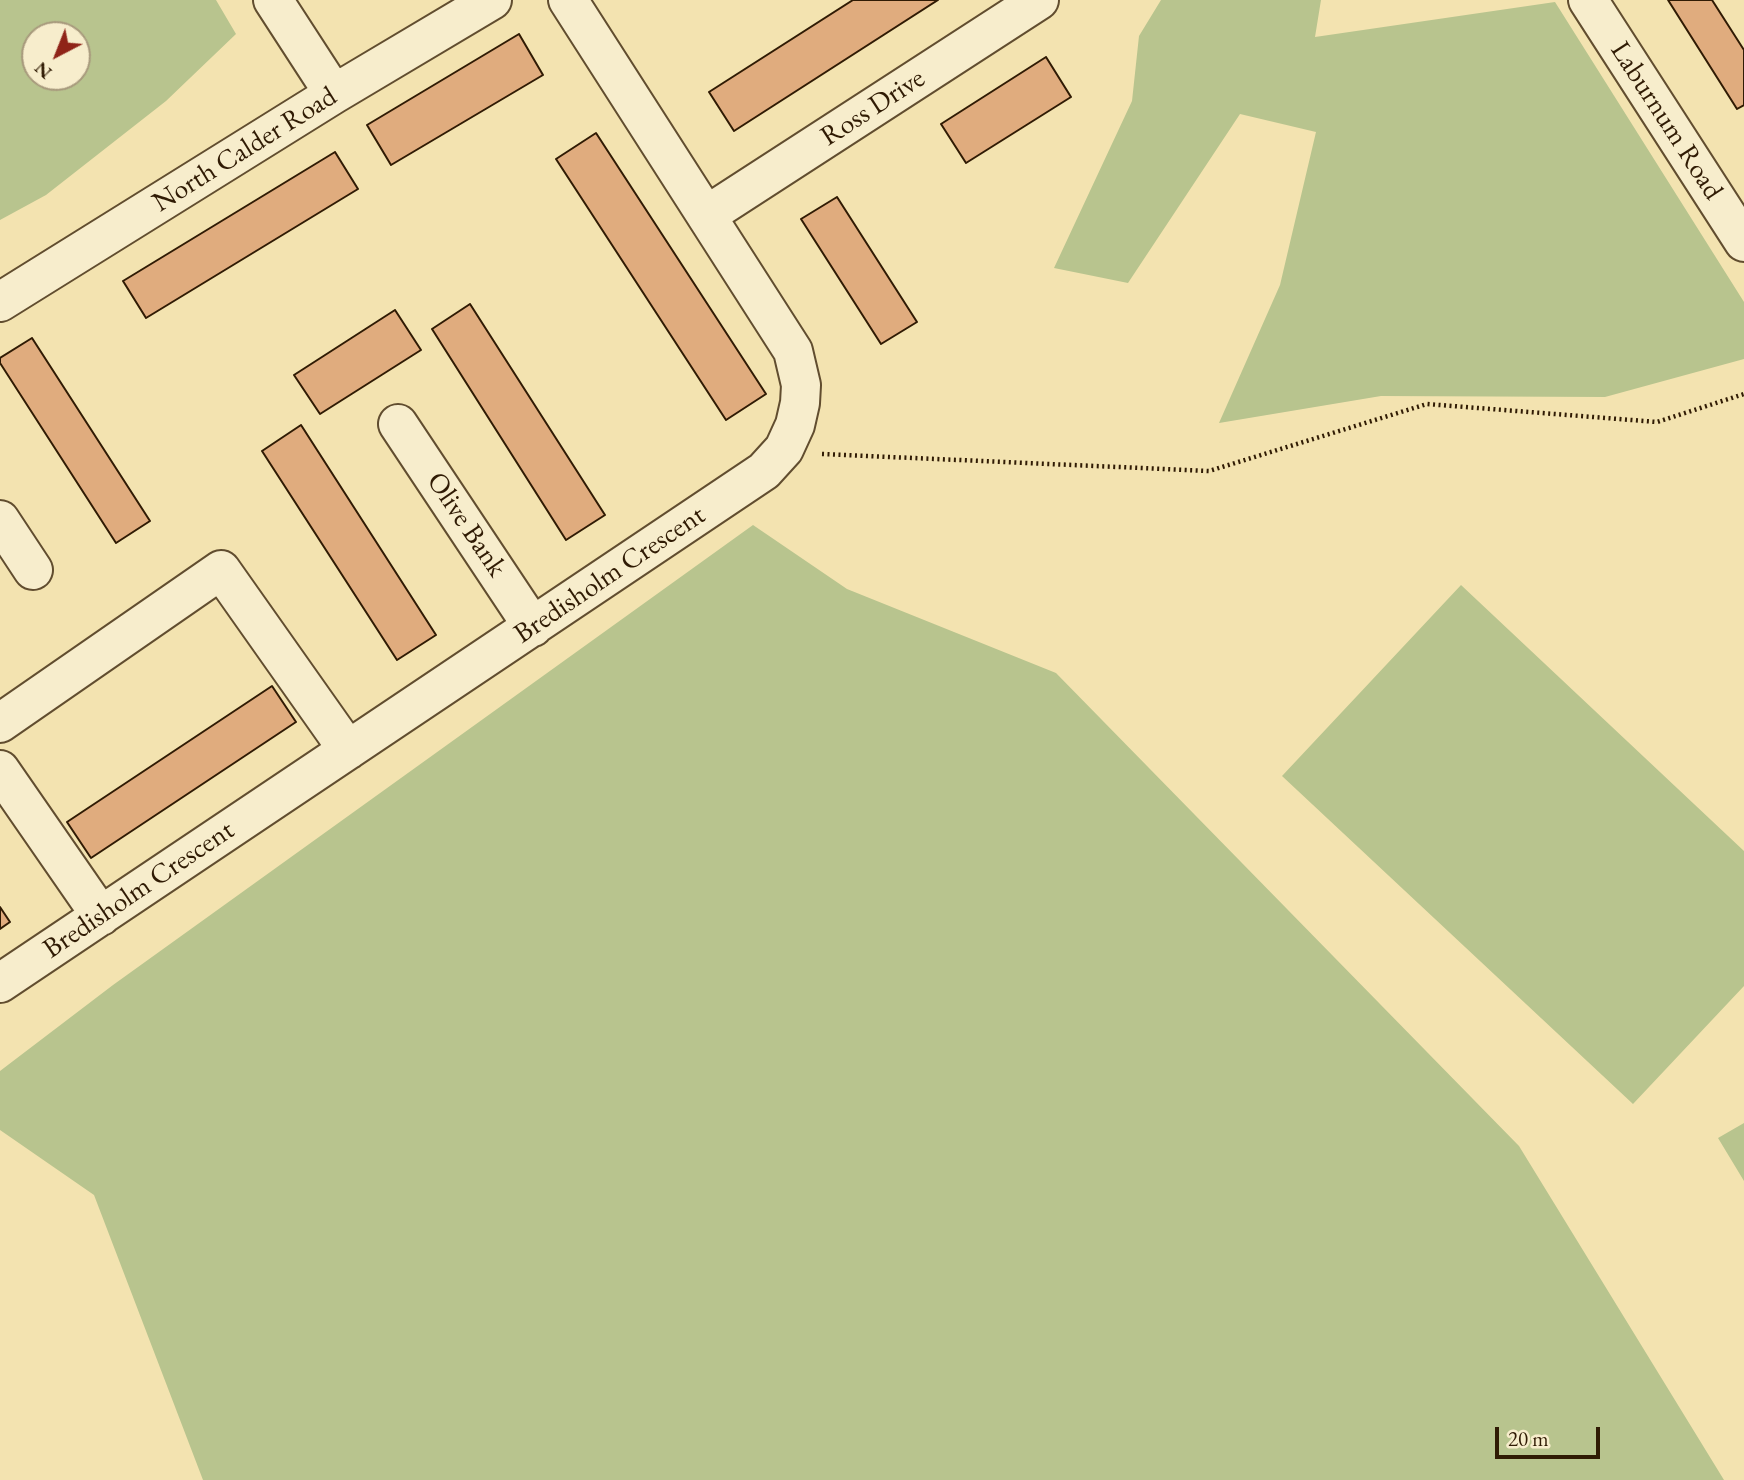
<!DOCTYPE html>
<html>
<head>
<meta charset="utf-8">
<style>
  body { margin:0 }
  #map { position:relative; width:1744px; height:1480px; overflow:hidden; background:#f3e3b0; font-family:"EB Garamond",serif }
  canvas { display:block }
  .north { position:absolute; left:21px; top:21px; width:70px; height:70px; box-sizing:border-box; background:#f7edcc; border:2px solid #a7997c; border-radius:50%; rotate:222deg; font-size:19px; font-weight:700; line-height:28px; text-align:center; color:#301b04 }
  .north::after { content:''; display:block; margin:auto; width:24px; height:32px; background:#8f2418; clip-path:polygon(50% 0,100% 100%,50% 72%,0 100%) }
  .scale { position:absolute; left:1495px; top:1427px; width:105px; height:32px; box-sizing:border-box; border:4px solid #301b04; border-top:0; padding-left:9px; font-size:21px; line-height:24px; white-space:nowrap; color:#301b04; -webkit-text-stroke:5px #f7edcc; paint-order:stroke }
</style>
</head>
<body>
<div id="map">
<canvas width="1744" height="1480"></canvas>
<div class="north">N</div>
<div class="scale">20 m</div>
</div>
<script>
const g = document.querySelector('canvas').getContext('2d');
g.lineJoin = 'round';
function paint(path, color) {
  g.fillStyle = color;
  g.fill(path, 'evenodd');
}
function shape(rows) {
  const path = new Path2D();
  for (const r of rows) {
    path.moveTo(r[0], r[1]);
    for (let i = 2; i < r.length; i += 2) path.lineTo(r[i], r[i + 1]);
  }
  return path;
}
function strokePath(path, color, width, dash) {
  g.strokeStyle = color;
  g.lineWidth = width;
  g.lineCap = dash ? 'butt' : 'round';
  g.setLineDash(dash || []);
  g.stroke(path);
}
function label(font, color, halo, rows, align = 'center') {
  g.font = font + ' "EB Garamond",serif';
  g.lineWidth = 5;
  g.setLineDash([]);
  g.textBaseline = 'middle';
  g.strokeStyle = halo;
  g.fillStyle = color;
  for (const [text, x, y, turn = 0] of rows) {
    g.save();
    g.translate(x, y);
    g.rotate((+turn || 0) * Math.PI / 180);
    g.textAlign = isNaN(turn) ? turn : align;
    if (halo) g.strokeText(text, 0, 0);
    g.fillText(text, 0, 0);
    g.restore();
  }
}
paint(shape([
  [0,0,216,0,236,34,166,101,46,195,0,220],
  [35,35,77,35,77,77,35,77],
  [1161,0,1321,0,1315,37,1555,2,1744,302,1744,359,1605,397,1381,396,1219,423,1280,285,1316,132,1240,114,1128,283,1054,268,1132,101,1139,36],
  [753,525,847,589,1056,673,1519,1146,1724,1480,203,1480,94,1195,0,1130,0,1071,113,985],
  [1461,585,1744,851,1744,986,1633,1104,1282,776],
  [1744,1123,1744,1181,1718,1138]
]), '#b8c48e');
const building = shape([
  [853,0,938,0,734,131,709,92,853,0],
  [1668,0,1712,0,1744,50,1744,105,1737,109,1668,0],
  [519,34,543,75,391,165,367,125,519,34],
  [1046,57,1071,97,966,163,941,124,1046,57],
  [596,133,766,394,726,420,556,159,596,133],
  [335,152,358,189,146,318,123,281,335,152],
  [837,197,917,322,881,344,801,219,837,197],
  [470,304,605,515,566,540,432,329,470,304],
  [395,310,421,350,320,414,294,375,395,310],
  [32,338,150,521,116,543,0,363,0,358,32,338],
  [301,425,436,635,397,660,262,451,301,425],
  [272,686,296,722,91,858,67,822,272,686],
  [0,907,10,922,0,929,0,907]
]);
paint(building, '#e0ac7e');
strokePath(building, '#301b04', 2);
const minor = shape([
  [273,0,334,94],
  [1588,0,1744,242],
  [707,215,1039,0],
  [0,302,334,94,492,0],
  [398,424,533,627],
  [0,520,33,570],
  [0,723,221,570,348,750],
  [0,770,101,916],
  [0,983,764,471,784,449,795,425,800,403,801,385,793,351,568,0]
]);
strokePath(minor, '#614d2f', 42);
strokePath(shape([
  [822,454,1209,471,1427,404,1657,422,1744,394]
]), '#301b04', 4.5, [2, 3.5]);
strokePath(minor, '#f7edcc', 38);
label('28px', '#301b04', '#f7edcc', [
  ["Ross Drive",873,108,-33],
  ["Laburnum Road",1666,121,57],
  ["North Calder Road",245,150,-32],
  ["Olive Bank",466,525,56],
  ["Bredisholm Crescent",610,575,-34],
  ["Bredisholm Crescent",139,890,-34]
]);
</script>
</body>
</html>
